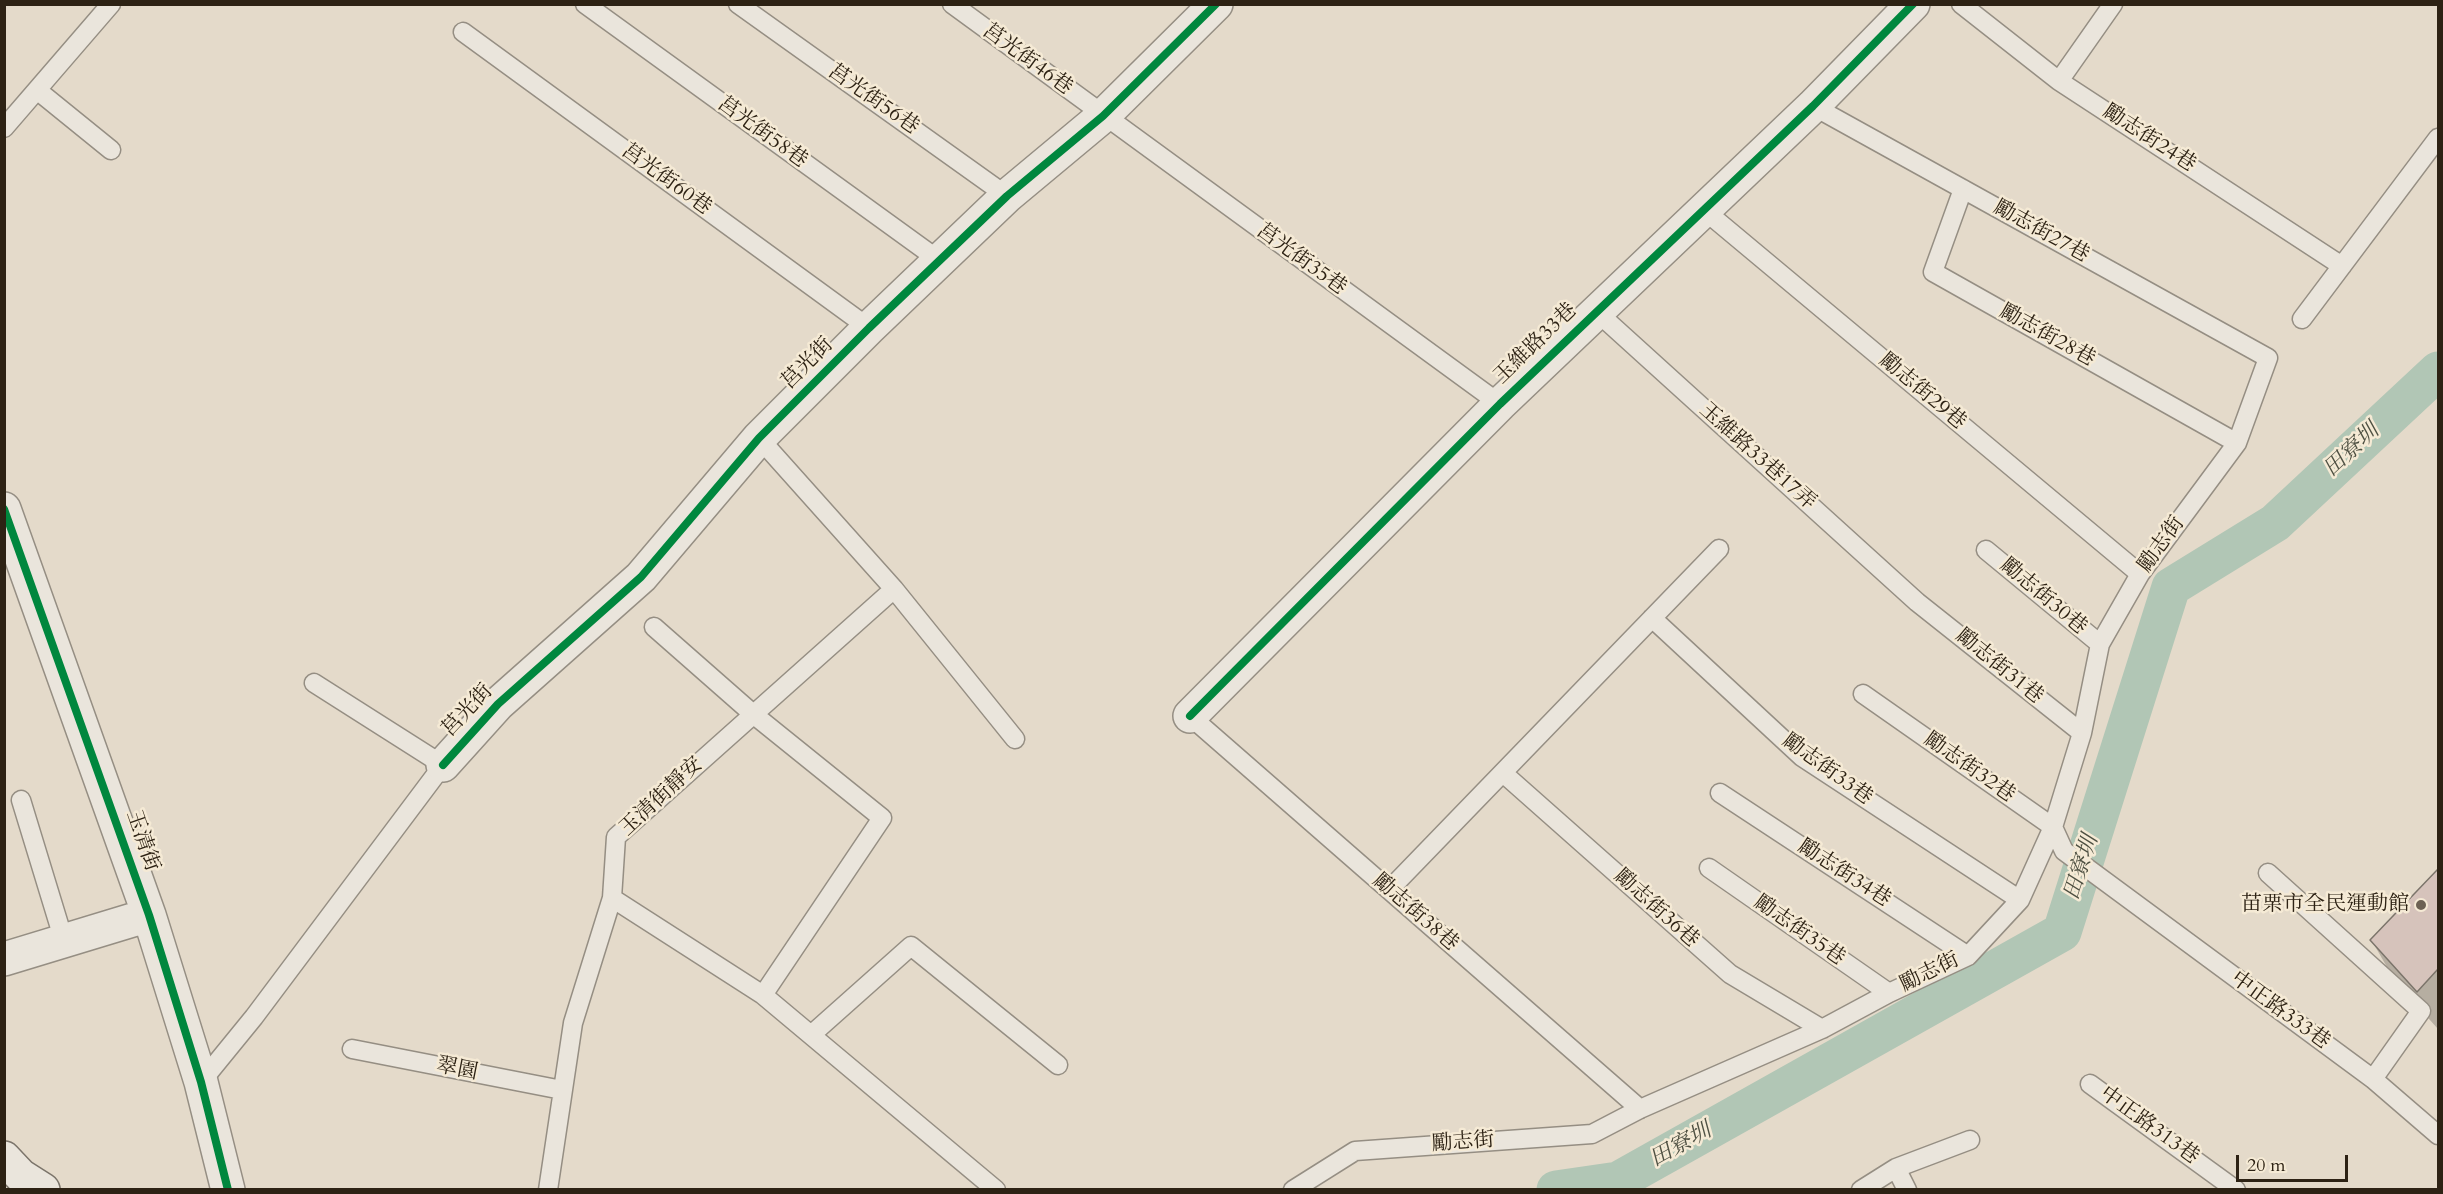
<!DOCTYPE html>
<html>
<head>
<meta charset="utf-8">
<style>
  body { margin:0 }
  #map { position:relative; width:2443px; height:1194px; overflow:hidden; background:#e4daca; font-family:Cardo,serif }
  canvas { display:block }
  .frame { position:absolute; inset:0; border:6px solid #2d2214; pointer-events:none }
  .scale { position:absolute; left:2236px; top:1155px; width:112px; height:27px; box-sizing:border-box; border:3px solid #2d2214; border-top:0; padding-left:8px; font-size:18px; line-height:21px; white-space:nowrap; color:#2d2214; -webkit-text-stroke:4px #f5ead5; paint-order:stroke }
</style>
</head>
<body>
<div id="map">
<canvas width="2443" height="1194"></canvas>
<div class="frame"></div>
<div class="scale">20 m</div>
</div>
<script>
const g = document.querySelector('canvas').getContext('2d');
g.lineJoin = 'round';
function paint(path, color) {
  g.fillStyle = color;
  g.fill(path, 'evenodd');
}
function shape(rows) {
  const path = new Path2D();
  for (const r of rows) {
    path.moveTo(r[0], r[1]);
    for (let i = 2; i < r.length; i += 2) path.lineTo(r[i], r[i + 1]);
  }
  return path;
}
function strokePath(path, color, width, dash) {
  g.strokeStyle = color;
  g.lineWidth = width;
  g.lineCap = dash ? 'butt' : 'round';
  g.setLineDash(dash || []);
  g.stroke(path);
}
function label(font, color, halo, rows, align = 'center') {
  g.font = font + ' Cardo,"Noto Serif TC",serif';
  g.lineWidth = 5;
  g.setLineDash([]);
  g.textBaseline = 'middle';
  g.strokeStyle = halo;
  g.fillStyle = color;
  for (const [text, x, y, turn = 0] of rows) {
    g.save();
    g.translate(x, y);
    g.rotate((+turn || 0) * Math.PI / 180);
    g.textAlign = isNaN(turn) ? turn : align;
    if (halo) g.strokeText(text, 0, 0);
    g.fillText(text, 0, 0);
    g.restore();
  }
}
paint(shape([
  [2438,871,2438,1029,2395,981,2372,941]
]), '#0003');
strokePath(shape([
  [1556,1190,1618,1181,2062,932,2171,587,2275,523,2438,371]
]), '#b1c6b5', 39);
const building = shape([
  [2438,869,2438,969,2417,992,2370,940,2438,869]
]);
paint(building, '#d6c3bb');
strokePath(building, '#7b746a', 1.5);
const lane = shape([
  [585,4,940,261],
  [738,4,1007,196],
  [952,4,1500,404],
  [1961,4,2059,81,2342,266],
  [463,32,869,328],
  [2059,81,2113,4],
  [37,90,111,150],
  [4,128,111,4],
  [1963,189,1933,272,2237,443],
  [1704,210,2140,574],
  [1597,312,1917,602,2082,733],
  [2302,319,2438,138],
  [759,438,894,589,1015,739],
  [1986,550,2100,644],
  [1652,618,1802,757,2020,900],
  [654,627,753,714,882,818,763,995],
  [1863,694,2053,827,2064,851,2373,1079,2438,1135],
  [1190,716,1640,1109],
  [1503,773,1730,974,1822,1029],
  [1720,793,1968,956],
  [21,800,64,941],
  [1709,868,1889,993],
  [2268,873,2421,1011,2373,1079],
  [1389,890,1719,549],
  [612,898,763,995,996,1190],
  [811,1035,911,946,1058,1065],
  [352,1049,562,1090],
  [201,1082,254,1017,443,765,314,683],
  [2090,1084,2236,1190],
  [548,1190,573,1023,612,898,616,837,894,589],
  [1293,1190,1355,1151,1592,1134,1640,1109,1822,1029,1889,993,1968,956,2020,900,2053,827,2082,733,2100,644,2140,574,2237,443,2268,358,1813,106],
  [1861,1190,1896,1168],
  [1907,1190,1896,1168,1970,1140]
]);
const street = shape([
  [4,509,149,915,201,1082,228,1190],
  [1190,716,1500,404,1813,106,1913,4],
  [443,765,498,704,641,577,759,438,869,328,1007,196,1103,116,1216,4],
  [4,959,149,915]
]);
const secondary = shape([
  [4,1158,21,1176,43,1190]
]);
strokePath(lane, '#958e83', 21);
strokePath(street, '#958e83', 36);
strokePath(secondary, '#7b746a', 36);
strokePath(lane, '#eae5dc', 18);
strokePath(street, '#eae5dc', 33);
strokePath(secondary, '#eae5dc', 33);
strokePath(shape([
  [4,509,149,915,201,1082,228,1190],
  [1190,716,1500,404,1813,106,1913,4],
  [443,765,498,704,641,577,759,438,869,328,1007,196,1103,116,1216,4]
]), '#00873e', 8);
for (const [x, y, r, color] of [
  [2421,905,6,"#6d6254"]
]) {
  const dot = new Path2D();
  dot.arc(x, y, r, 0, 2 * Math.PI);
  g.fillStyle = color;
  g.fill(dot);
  strokePath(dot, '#f5ead5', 2);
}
label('21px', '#2d2214', '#f5ead5', [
  ["莒光街46巷",1027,60,36],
  ["莒光街56巷",873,100,35],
  ["莒光街58巷",762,133,36],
  ["勵志街24巷",2149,139,33],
  ["莒光街60巷",666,180,36],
  ["勵志街27巷",2041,232,29],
  ["莒光街35巷",1301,260,36],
  ["勵志街28巷",2047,336,29],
  ["玉維路33巷",1536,344,-44],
  ["莒光街",808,364,-45],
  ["勵志街29巷",1922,392,40],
  ["玉維路33巷17弄",1757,457,42],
  ["勵志街",2162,545,-54],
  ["勵志街30巷",2043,597,40],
  ["勵志街31巷",1999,667,39],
  ["莒光街",468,711,-47],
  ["勵志街32巷",1969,768,35],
  ["勵志街33巷",1827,770,36],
  ["玉清街靜安",662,797,-43],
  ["玉清街",142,841,71],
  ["勵志街34巷",1844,874,33],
  ["勵志街36巷",1656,909,42],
  ["勵志街38巷",1415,913,41],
  ["勵志街35巷",1799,931,35],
  ["勵志街",1930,973,-26],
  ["中正路333巷",2280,1011,36],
  ["翠園",457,1070,11],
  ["中正路313巷",2149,1126,36],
  ["勵志街",1463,1143,-4]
]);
label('21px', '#2d2214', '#f5ead5', [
  ["苗栗市全民運動館",2409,905]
], 'right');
label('italic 22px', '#4e5042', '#f5ead5', [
  ["田寮圳",2352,451,-43],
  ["田寮圳",2082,868,-72],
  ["田寮圳",1681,1146,-29]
]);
</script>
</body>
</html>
